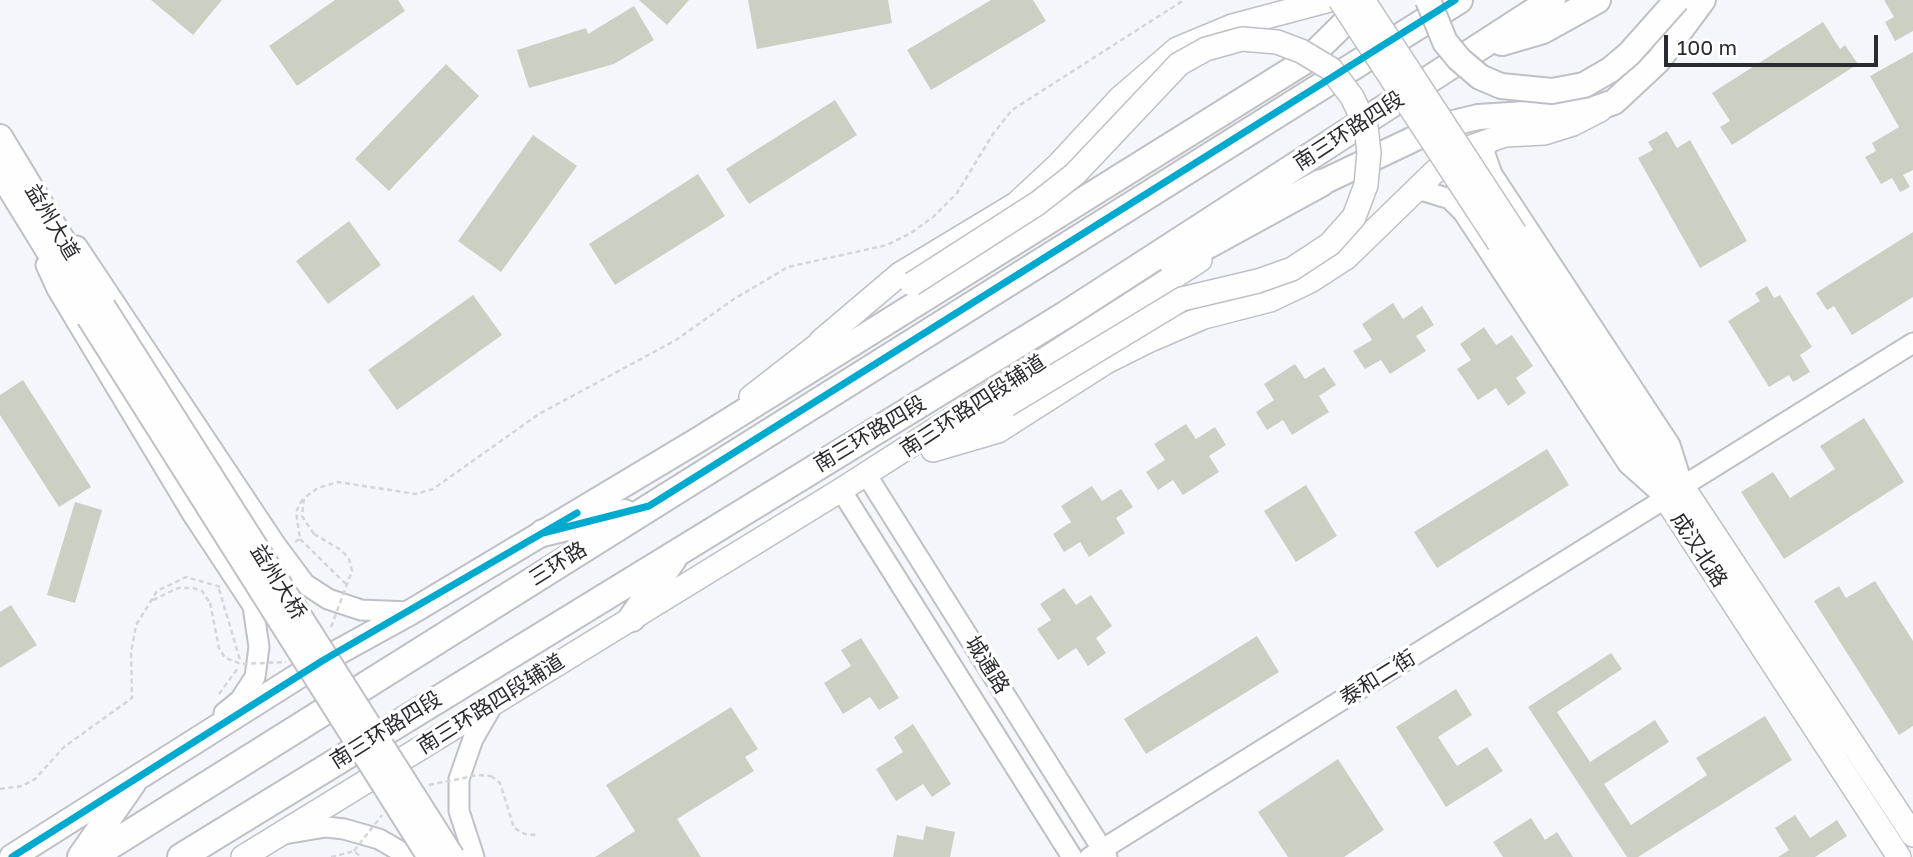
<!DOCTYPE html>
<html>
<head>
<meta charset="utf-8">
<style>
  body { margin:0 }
  #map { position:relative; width:1913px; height:857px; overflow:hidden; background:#f5f6fc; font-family:"Golos Text",sans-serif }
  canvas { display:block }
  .scale { position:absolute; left:1664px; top:35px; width:214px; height:32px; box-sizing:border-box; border:4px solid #2a2a31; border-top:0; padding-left:9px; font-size:21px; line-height:24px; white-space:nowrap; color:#2a2a31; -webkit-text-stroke:5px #fff; paint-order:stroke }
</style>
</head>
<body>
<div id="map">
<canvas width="1913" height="857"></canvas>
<div class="scale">100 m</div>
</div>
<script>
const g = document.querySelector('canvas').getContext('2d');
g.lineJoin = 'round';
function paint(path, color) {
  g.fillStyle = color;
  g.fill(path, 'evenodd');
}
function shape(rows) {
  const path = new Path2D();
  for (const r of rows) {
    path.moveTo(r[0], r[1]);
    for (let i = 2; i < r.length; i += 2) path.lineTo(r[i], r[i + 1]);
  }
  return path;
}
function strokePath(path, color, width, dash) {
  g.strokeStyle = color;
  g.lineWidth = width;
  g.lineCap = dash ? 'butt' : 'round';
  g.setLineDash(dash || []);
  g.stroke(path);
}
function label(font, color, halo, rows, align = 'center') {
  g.font = font + ' "Golos Text","Noto Sans SC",sans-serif';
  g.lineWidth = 7;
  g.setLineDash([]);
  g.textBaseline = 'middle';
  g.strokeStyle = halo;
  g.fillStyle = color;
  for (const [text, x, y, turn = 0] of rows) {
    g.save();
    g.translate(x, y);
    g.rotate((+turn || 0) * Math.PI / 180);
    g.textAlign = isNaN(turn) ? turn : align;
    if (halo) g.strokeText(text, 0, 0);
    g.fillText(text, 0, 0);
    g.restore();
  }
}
paint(shape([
  [151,0,222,0,193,35],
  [335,0,398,0,405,11,297,86,269,46],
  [639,0,689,0,667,25],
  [748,0,888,0,892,23,757,49],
  [991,0,1033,0,1046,21,931,90,907,50],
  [1884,0,1913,0,1913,31,1895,41,1885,22,1894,17],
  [634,6,654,40,614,64,529,88,517,50,586,28,588,34],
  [1823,22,1840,49,1845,45,1858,64,1732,145,1720,127,1730,121,1712,93],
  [1913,52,1913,170,1903,175,1910,187,1900,192,1892,178,1881,184,1865,157,1876,151,1872,143,1899,127,1870,76],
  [446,64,479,96,389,191,355,159],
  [835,100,857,135,749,204,726,169],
  [1667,131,1677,148,1690,140,1747,241,1700,268,1638,158,1653,150,1648,142],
  [533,135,577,166,501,272,458,241],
  [698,174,725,216,615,285,589,244],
  [349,221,381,265,328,304,296,261],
  [1913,232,1913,297,1852,335,1834,306,1827,310,1816,293],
  [1767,286,1774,298,1780,295,1812,347,1800,355,1810,372,1793,382,1789,375,1769,387,1728,321,1760,301,1755,293],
  [473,295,502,335,397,410,368,370],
  [1393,303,1403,319,1422,306,1434,325,1416,336,1426,351,1390,374,1381,360,1365,369,1353,351,1372,340,1362,324],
  [1484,327,1496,345,1512,335,1533,366,1516,378,1526,393,1508,406,1496,388,1478,400,1457,369,1471,360,1460,344],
  [1295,364,1305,379,1324,367,1336,385,1319,396,1329,412,1292,435,1283,420,1267,430,1256,412,1274,400,1264,384],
  [23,380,91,487,59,507,0,415,0,395],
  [1864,418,1904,482,1784,559,1741,492,1773,472,1790,498,1835,469,1820,446],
  [1186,424,1196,439,1215,427,1226,445,1209,456,1219,472,1183,495,1173,480,1158,490,1146,472,1165,460,1154,444],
  [1547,449,1569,485,1437,568,1414,532],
  [1306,485,1337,536,1296,562,1264,511],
  [1092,486,1102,501,1121,489,1133,507,1116,518,1125,533,1089,557,1080,542,1064,552,1053,534,1071,522,1061,506],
  [75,502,102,510,75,603,47,595],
  [1875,581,1913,641,1913,726,1899,735,1814,601,1839,586,1846,598],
  [1064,588,1076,605,1091,595,1112,626,1096,638,1106,653,1088,666,1076,648,1058,660,1037,629,1051,620,1040,604],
  [11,605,37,645,0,668,0,612],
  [1257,636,1279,672,1146,754,1124,719],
  [861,638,899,698,879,710,870,697,843,714,824,683,851,666,841,650],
  [1611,653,1622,669,1557,712,1590,762,1655,720,1669,742,1604,784,1631,825,1707,775,1696,758,1765,716,1792,760,1638,857,1627,857,1528,707],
  [1456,689,1472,715,1438,737,1457,766,1487,747,1503,771,1446,807,1396,727],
  [731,707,758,749,745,757,754,771,677,819,701,857,595,857,635,831,606,785],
  [913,724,951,784,932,797,923,784,896,801,876,769,903,752,894,737],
  [1338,759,1384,830,1344,857,1288,857,1258,812],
  [1795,815,1810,838,1837,820,1847,836,1815,857,1778,857,1789,850,1775,828],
  [1531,818,1545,840,1557,832,1573,857,1503,857,1493,842],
  [926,826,955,832,950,857,893,857,897,835,923,840]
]), '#cbd0c2');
const tertiary = shape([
  [1486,140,1485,154,1492,174,1670,445,1683,486,1913,343],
  [77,246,276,545,305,584,328,599,361,610,410,612],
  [46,265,57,289,193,515,253,606,259,647,255,677,240,700,224,713],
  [866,474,1107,857],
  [841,490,1072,857],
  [284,834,326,827,344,829,379,839,410,857],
  [474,857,459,811,459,779,473,739,495,701],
  [1090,857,1666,498,1628,464,1463,212,1450,199,1424,191,1414,191]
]);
const secondary = shape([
  [1515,233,1913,835],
  [1499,243,1899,857],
  [821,341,900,274,1016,204,1058,165,1120,98,1177,49,1232,26,1330,0],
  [751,397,832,334],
  [962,432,1007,405],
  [933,450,998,431,1106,362,1148,341,1204,317,1270,300,1310,281,1347,257,1454,153,1505,135,1544,133,1573,124,1600,110],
  [243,857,841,490,1200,260]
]);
const primary = shape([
  [0,137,103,307],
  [0,172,89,317],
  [1321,183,1441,126,1478,117,1591,110,1614,102,1658,61,1703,0],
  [12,857,322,661,411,612,698,440,1307,60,1365,3]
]);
const trunk = shape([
  [1502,42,1543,30,1597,0],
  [1173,264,1321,183],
  [543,533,624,513],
  [632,618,673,559],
  [81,857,133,782],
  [92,857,1459,0],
  [181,857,1065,315,1552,0]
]);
strokePath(tertiary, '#bfc0c6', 23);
strokePath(secondary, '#bfc0c6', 26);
strokePath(primary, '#bfc0c6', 28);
strokePath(trunk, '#bfc0c6', 30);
strokePath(shape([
  [314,534,302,516,304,498,318,488,338,482,416,494,433,489,539,414,676,340,734,299,788,267,887,245,911,233,933,217,957,193,993,134,1012,110,1184,0],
  [300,539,348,586],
  [295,542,300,539,296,512,303,498],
  [219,589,240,660],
  [153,600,178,588,193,588,202,591,210,603],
  [219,694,238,668],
  [491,776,500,783,514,828,525,834,536,835],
  [0,789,22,786,35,779,64,747,132,698,131,653,136,625,157,591,186,577,221,587],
  [331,857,354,851,361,857]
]), '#d5d5d7', 2.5, [5, 3.5]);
strokePath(tertiary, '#fefeff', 19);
strokePath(secondary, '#fefeff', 23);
strokePath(primary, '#fefeff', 24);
strokePath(trunk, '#fefeff', 26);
const secondaryBridge = shape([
  [1340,0,1499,243],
  [1363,0,1515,233],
  [912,284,1038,203,1075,174,1179,64,1206,49,1242,39,1277,42,1301,51,1331,69,1352,97,1366,126,1369,153,1366,185,1354,217,1330,244,1292,269,1258,281,1182,299,1007,405]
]);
const primaryBridge = shape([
  [1428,0,1445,42,1459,59,1480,77,1501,86,1552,91,1584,85,1610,70,1629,54,1677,0],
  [103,307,452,857],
  [89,317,430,857]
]);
strokePath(secondaryBridge, '#bfc0c6', 26, []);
strokePath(primaryBridge, '#bfc0c6', 28, []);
strokePath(shape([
  [314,534,341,550,349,559,352,571,330,630],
  [210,603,219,648,225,658,241,664,286,662],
  [429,785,478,775,491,776],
  [354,851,382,815]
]), '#d5d5d7', 2.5, [5, 3.5]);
strokePath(secondaryBridge, '#fefeff', 23);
strokePath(primaryBridge, '#fefeff', 24);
strokePath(shape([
  [543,533,649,506,1455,0],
  [12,857,322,661,577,513]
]), '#00a9ce', 7);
label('21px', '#2a2a31', '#fff', [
  ["南三环路四段",1349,131,-33],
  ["益州大道",52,222,59],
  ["南三环路四段辅道",973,406,-33],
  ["南三环路四段",870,434,-31],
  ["成汉北路",1699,550,57],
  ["三环路",558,564,-32],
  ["益州大桥",278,582,58],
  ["城通路",987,665,58],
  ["泰和二街",1378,678,-32],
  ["南三环路四段辅道",491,704,-32],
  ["南三环路四段",386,730,-32]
]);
</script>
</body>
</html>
